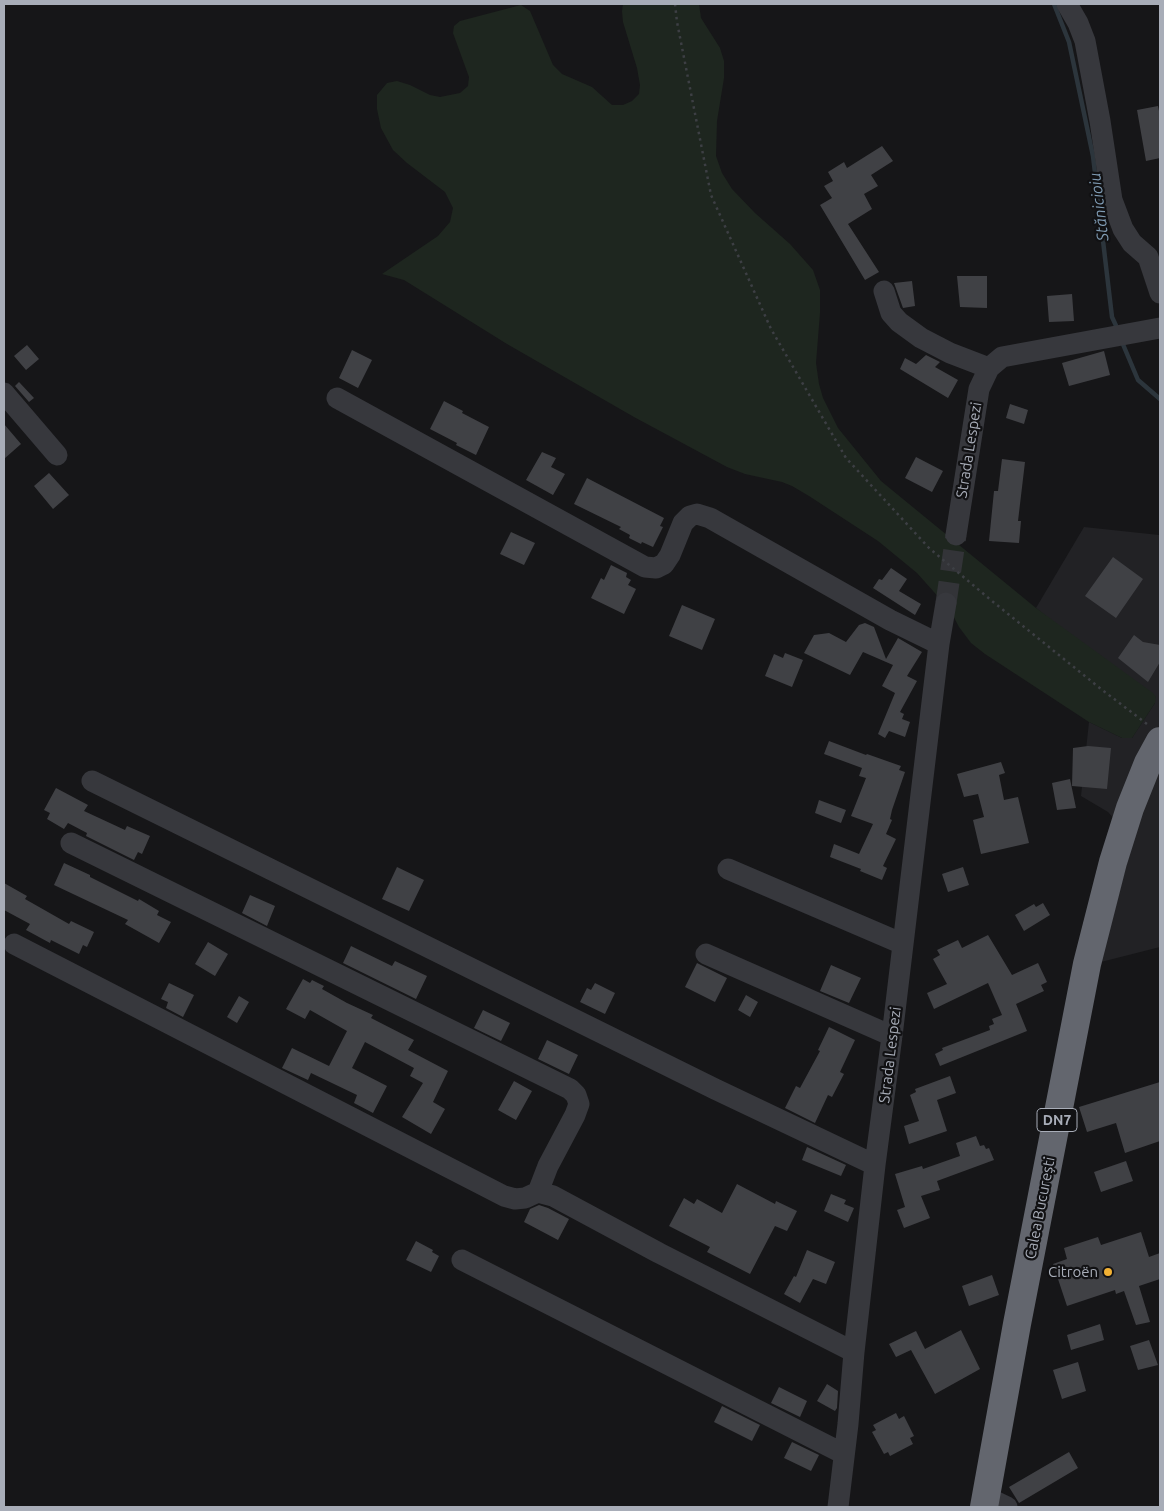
<!DOCTYPE html>
<html>
<head>
<meta charset="utf-8">
<style>
  body { margin:0 }
  #map { position:relative; width:1164px; height:1511px; overflow:hidden; background:#161618; font-family:Ubuntu,sans-serif }
  canvas { display:block }
  .frame { position:absolute; inset:0; border:5px solid #a8adb8; pointer-events:none }
</style>
</head>
<body>
<div id="map">
<canvas width="1164" height="1511"></canvas>
<div class="frame"></div>
</div>
<script>
const g = document.querySelector('canvas').getContext('2d');
g.lineJoin = 'round';
function paint(path, color) {
  g.fillStyle = color;
  g.fill(path, 'evenodd');
}
function shape(rows) {
  const path = new Path2D();
  for (const r of rows) {
    path.moveTo(r[0], r[1]);
    for (let i = 2; i < r.length; i += 2) path.lineTo(r[i], r[i + 1]);
  }
  return path;
}
function strokePath(path, color, width, dash) {
  g.strokeStyle = color;
  g.lineWidth = width;
  g.lineCap = dash ? 'butt' : 'round';
  g.setLineDash(dash || []);
  g.stroke(path);
}
function label(font, color, halo, rows, align = 'center') {
  g.font = font + ' Ubuntu,sans-serif';
  g.lineWidth = 4.5;
  g.setLineDash([]);
  g.textBaseline = 'middle';
  g.strokeStyle = halo;
  g.fillStyle = color;
  for (const [text, x, y, turn = 0] of rows) {
    g.save();
    g.translate(x, y);
    g.rotate((+turn || 0) * Math.PI / 180);
    g.textAlign = isNaN(turn) ? turn : align;
    if (halo) g.strokeText(text, 0, 0);
    g.fillText(text, 0, 0);
    g.restore();
  }
}
paint(shape([
  [1084,527,1159,535,1160,531,1160,947,1101,962,1133,840,1108,812,1081,796,1089,722,1122,738,1132,738,1155,703,1036,608]
]), '#222225');
paint(shape([
  [623,4,699,4,701,18,720,48,724,61,724,78,717,121,716,156,722,173,732,189,755,213,790,244,813,270,820,290,820,313,816,363,819,384,823,398,838,428,881,481,1036,608,1153,693,1156,697,1155,703,1132,738,1122,738,1089,722,985,654,971,643,959,627,950,610,917,573,878,541,809,496,792,486,782,482,745,474,727,467,634,417,507,344,404,280,382,274,438,236,450,222,453,208,445,192,407,163,393,150,381,128,377,109,377,95,387,83,397,81,410,85,430,95,440,97,460,93,468,86,469,77,453,33,454,26,460,21,521,5,530,11,553,65,562,74,592,87,612,105,623,105,632,101,639,94,640,85,637,68,623,22,622,11]
]), '#1e261f');
strokePath(shape([
  [1054,4,1069,42,1093,156,1112,317,1118,330],
  [1122,342,1138,380,1160,399]
]), '#2c353c', 4.5);
paint(shape([
  [1158,106,1159,111,1160,111,1160,158,1146,161,1137,110],
  [882,146,893,161,871,175,878,186,864,194,872,209,848,224,879,272,865,280,820,205,832,198,824,186,833,181,828,172,844,162,847,168],
  [957,276,987,276,987,308,960,307],
  [912,281,915,306,903,308,894,283],
  [1072,294,1074,321,1049,322,1047,296],
  [27,345,39,359,26,370,14,356],
  [352,350,372,360,358,388,339,378],
  [1104,351,1110,375,1069,386,1062,363],
  [926,355,940,362,935,367,958,380,948,398,900,369,905,358,916,364],
  [19,382,34,398,29,402,15,386],
  [444,401,463,411,462,413,489,427,476,455,456,445,457,443,430,429],
  [1010,404,1028,410,1024,424,1006,418],
  [4,424,21,444,4,459],
  [542,452,556,458,551,467,565,474,553,495,526,480],
  [916,457,943,471,932,492,905,478],
  [1002,459,1025,462,1018,521,1021,521,1019,543,989,541,994,491,998,491],
  [49,473,69,495,53,509,34,486],
  [587,478,664,518,660,526,663,527,653,547,642,542,641,544,629,538,630,535,619,529,621,527,574,504],
  [511,532,535,543,524,565,500,554],
  [1113,557,1143,579,1116,618,1085,596],
  [611,565,627,573,626,577,631,580,628,585,636,589,624,614,591,598,601,578,604,580],
  [891,568,907,579,899,591,921,604,915,615,873,588,879,579,882,580],
  [682,605,715,619,702,650,669,636],
  [865,623,874,627,886,659,898,638,922,652,907,676,917,681,900,712,904,714,902,719,910,722,905,737,889,731,885,738,878,734,895,693,882,686,893,665,863,652,850,675,804,653,814,635,829,633,846,642,859,625],
  [1134,635,1143,642,1160,645,1160,662,1148,682,1118,658],
  [785,653,803,660,792,687,765,676,774,654,783,658],
  [829,741,866,755,867,754,901,766,899,770,905,772,892,810,890,819,892,820,886,834,896,839,883,866,887,868,882,880,860,871,861,869,830,857,834,844,859,854,873,824,851,816,866,778,859,776,862,768,824,754],
  [1088,746,1111,748,1107,789,1072,786,1073,748],
  [1001,762,1005,773,999,775,1004,800,1018,797,1029,843,981,854,973,820,984,817,978,794,964,797,957,774],
  [1070,779,1076,808,1057,810,1052,783],
  [56,788,88,805,84,811,125,830,127,826,150,836,142,854,138,852,134,860,86,836,87,833,68,823,64,829,47,819,50,813,44,810],
  [819,800,846,810,841,823,815,813],
  [64,863,90,875,90,877,138,901,139,899,159,911,157,915,171,922,159,943,125,924,128,920,54,885],
  [397,867,424,880,409,911,382,899],
  [963,867,969,885,948,892,942,874],
  [4,883,27,896,25,899,69,924,71,921,94,932,87,947,83,945,79,954,51,940,50,943,26,930,30,924,4,910],
  [250,895,275,906,267,926,242,913],
  [1043,903,1050,915,1024,931,1015,915,1034,904,1036,907],
  [988,935,1012,975,1038,963,1047,982,1041,985,1044,991,1016,1004,1027,1031,940,1066,935,1054,943,1050,942,1048,990,1030,989,1026,994,1024,992,1019,1002,1015,988,983,934,1009,927,993,947,984,933,959,940,955,937,950,958,940,962,948],
  [208,942,228,954,215,976,195,964],
  [351,946,392,966,395,961,427,976,416,999,343,963],
  [697,963,727,978,715,1002,685,987],
  [831,965,861,978,849,1003,820,991],
  [303,979,310,983,312,980,324,986,322,989,347,1003,373,1015,371,1018,414,1040,408,1050,448,1071,433,1102,445,1109,431,1134,402,1117,423,1083,410,1076,414,1068,365,1042,352,1068,387,1086,373,1113,354,1103,357,1095,311,1073,308,1080,282,1068,292,1048,329,1066,347,1031,310,1010,305,1019,286,1009],
  [169,983,194,995,183,1017,166,1008,168,1002,161,999],
  [595,983,615,993,605,1014,580,1002,587,988,591,990],
  [746,995,758,1002,750,1017,738,1010],
  [239,996,249,1002,237,1023,227,1017],
  [483,1010,510,1023,501,1041,474,1028],
  [829,1027,855,1040,840,1072,844,1074,832,1097,828,1095,815,1123,785,1108,796,1086,800,1088,820,1051,818,1050],
  [547,1040,578,1055,569,1074,538,1059],
  [950,1076,956,1093,937,1100,947,1131,909,1144,904,1126,919,1121,910,1095,916,1092,915,1089],
  [514,1081,532,1091,516,1120,498,1110],
  [1160,1082,1160,1141,1125,1153,1116,1123,1087,1132,1079,1107],
  [976,1136,980,1146,984,1145,986,1149,989,1148,994,1160,937,1181,940,1190,921,1196,930,1218,904,1228,897,1210,905,1207,895,1174,922,1166,923,1169,960,1156,956,1143],
  [807,1147,846,1165,841,1176,802,1160],
  [1126,1161,1133,1181,1101,1192,1094,1172],
  [737,1184,775,1204,776,1201,797,1211,787,1231,775,1226,750,1274,707,1252,710,1247,669,1226,684,1198,694,1204,697,1199,722,1213],
  [831,1194,846,1200,844,1204,854,1208,848,1222,824,1211],
  [539,1205,548,1208,569,1219,558,1240,524,1222,530,1209],
  [1141,1232,1149,1257,1160,1253,1160,1279,1139,1286,1150,1322,1136,1325,1124,1291,1116,1294,1115,1290,1067,1306,1053,1264,1067,1259,1064,1248,1098,1237,1101,1245],
  [416,1241,433,1250,432,1252,439,1256,431,1272,406,1260],
  [807,1250,835,1262,826,1284,813,1279,800,1303,784,1294,794,1276,796,1277],
  [992,1275,999,1295,969,1306,962,1286],
  [1100,1324,1104,1340,1071,1350,1067,1335],
  [961,1330,980,1369,935,1394,911,1350,896,1357,889,1344,916,1331,925,1349],
  [1149,1340,1158,1365,1138,1370,1130,1346],
  [1078,1362,1086,1391,1062,1399,1053,1370],
  [827,1384,838,1391,837,1408,835,1411,817,1401],
  [779,1387,807,1401,800,1417,771,1403],
  [722,1406,760,1425,752,1441,714,1422],
  [896,1413,899,1419,904,1416,914,1436,910,1438,913,1444,890,1456,888,1452,884,1454,872,1432,876,1430,873,1425],
  [792,1442,819,1455,811,1471,784,1458],
  [1069,1452,1078,1468,1019,1503,1009,1487]
]), '#404145');
strokePath(shape([
  [946,603,956,535]
]), '#333438', 21, [21, 11]);
strokePath(shape([
  [675,4,677,22,711,195,771,329,846,458,929,548,992,601,1101,689,1147,724]
]), '#3d3f44', 2.5, [2.5, 4]);
strokePath(shape([
  [1067,4,1078,23,1085,41,1100,121,1112,200,1123,229,1132,243,1148,257,1160,293],
  [884,291,891,313,899,322,921,338,950,353,989,368],
  [4,393,57,455],
  [337,398,645,567,656,568,664,564,670,555,683,523,690,516,697,514,710,518,890,620,939,644],
  [956,535,979,389,989,368,1002,357,1160,328],
  [92,781,715,1089,875,1165],
  [71,843,570,1089,576,1095,579,1104,575,1115,548,1166,538,1192],
  [728,869,903,944],
  [14,944,504,1196,515,1199,525,1198,538,1192,553,1196,659,1253,854,1352],
  [706,954,892,1036],
  [462,1260,844,1454],
  [986,1497,1007,1507],
  [838,1507,848,1424,854,1352,875,1165,892,1036,939,644,946,603]
]), '#37383d', 21);
strokePath(shape([
  [984,1507,1017,1324,1087,964,1113,862,1130,808,1148,763,1160,741]
]), '#63666e', 28);
for (const [x, y, r, color] of [
  [1108,1272,5,"#f2b134"]
]) {
  const dot = new Path2D();
  dot.arc(x, y, r, 0, 2 * Math.PI);
  g.fillStyle = color;
  g.fill(dot);
  strokePath(dot, '#111113', 2);
}
for (const [x, y, w] of [
  [1057,1120,40]
]) {
  const box = new Path2D();
  box.roundRect(x - w / 2, y - 11.5, w, 23, 4);
  g.fillStyle = '#111113';
  g.fill(box);
  strokePath(box, '#a8adb8', 1);
}
label('bold 14px', '#a8adb8', null, [
  ["DN7",1057,1120]
]);
label('15px', '#a8adb8', '#111113', [
  ["Strada Lespezi",969,450,-81],
  ["Strada Lespezi",890,1055,-83],
  ["Calea București",1040,1208,-79]
]);
label('15px', '#a8adb8', '#111113', [
  ["Citroën",1098,1272]
], 'right');
label('italic 16px', '#7f9bb3', '#111113', [
  ["Stănicioiu",1099,207,-97]
]);
</script>
</body>
</html>
